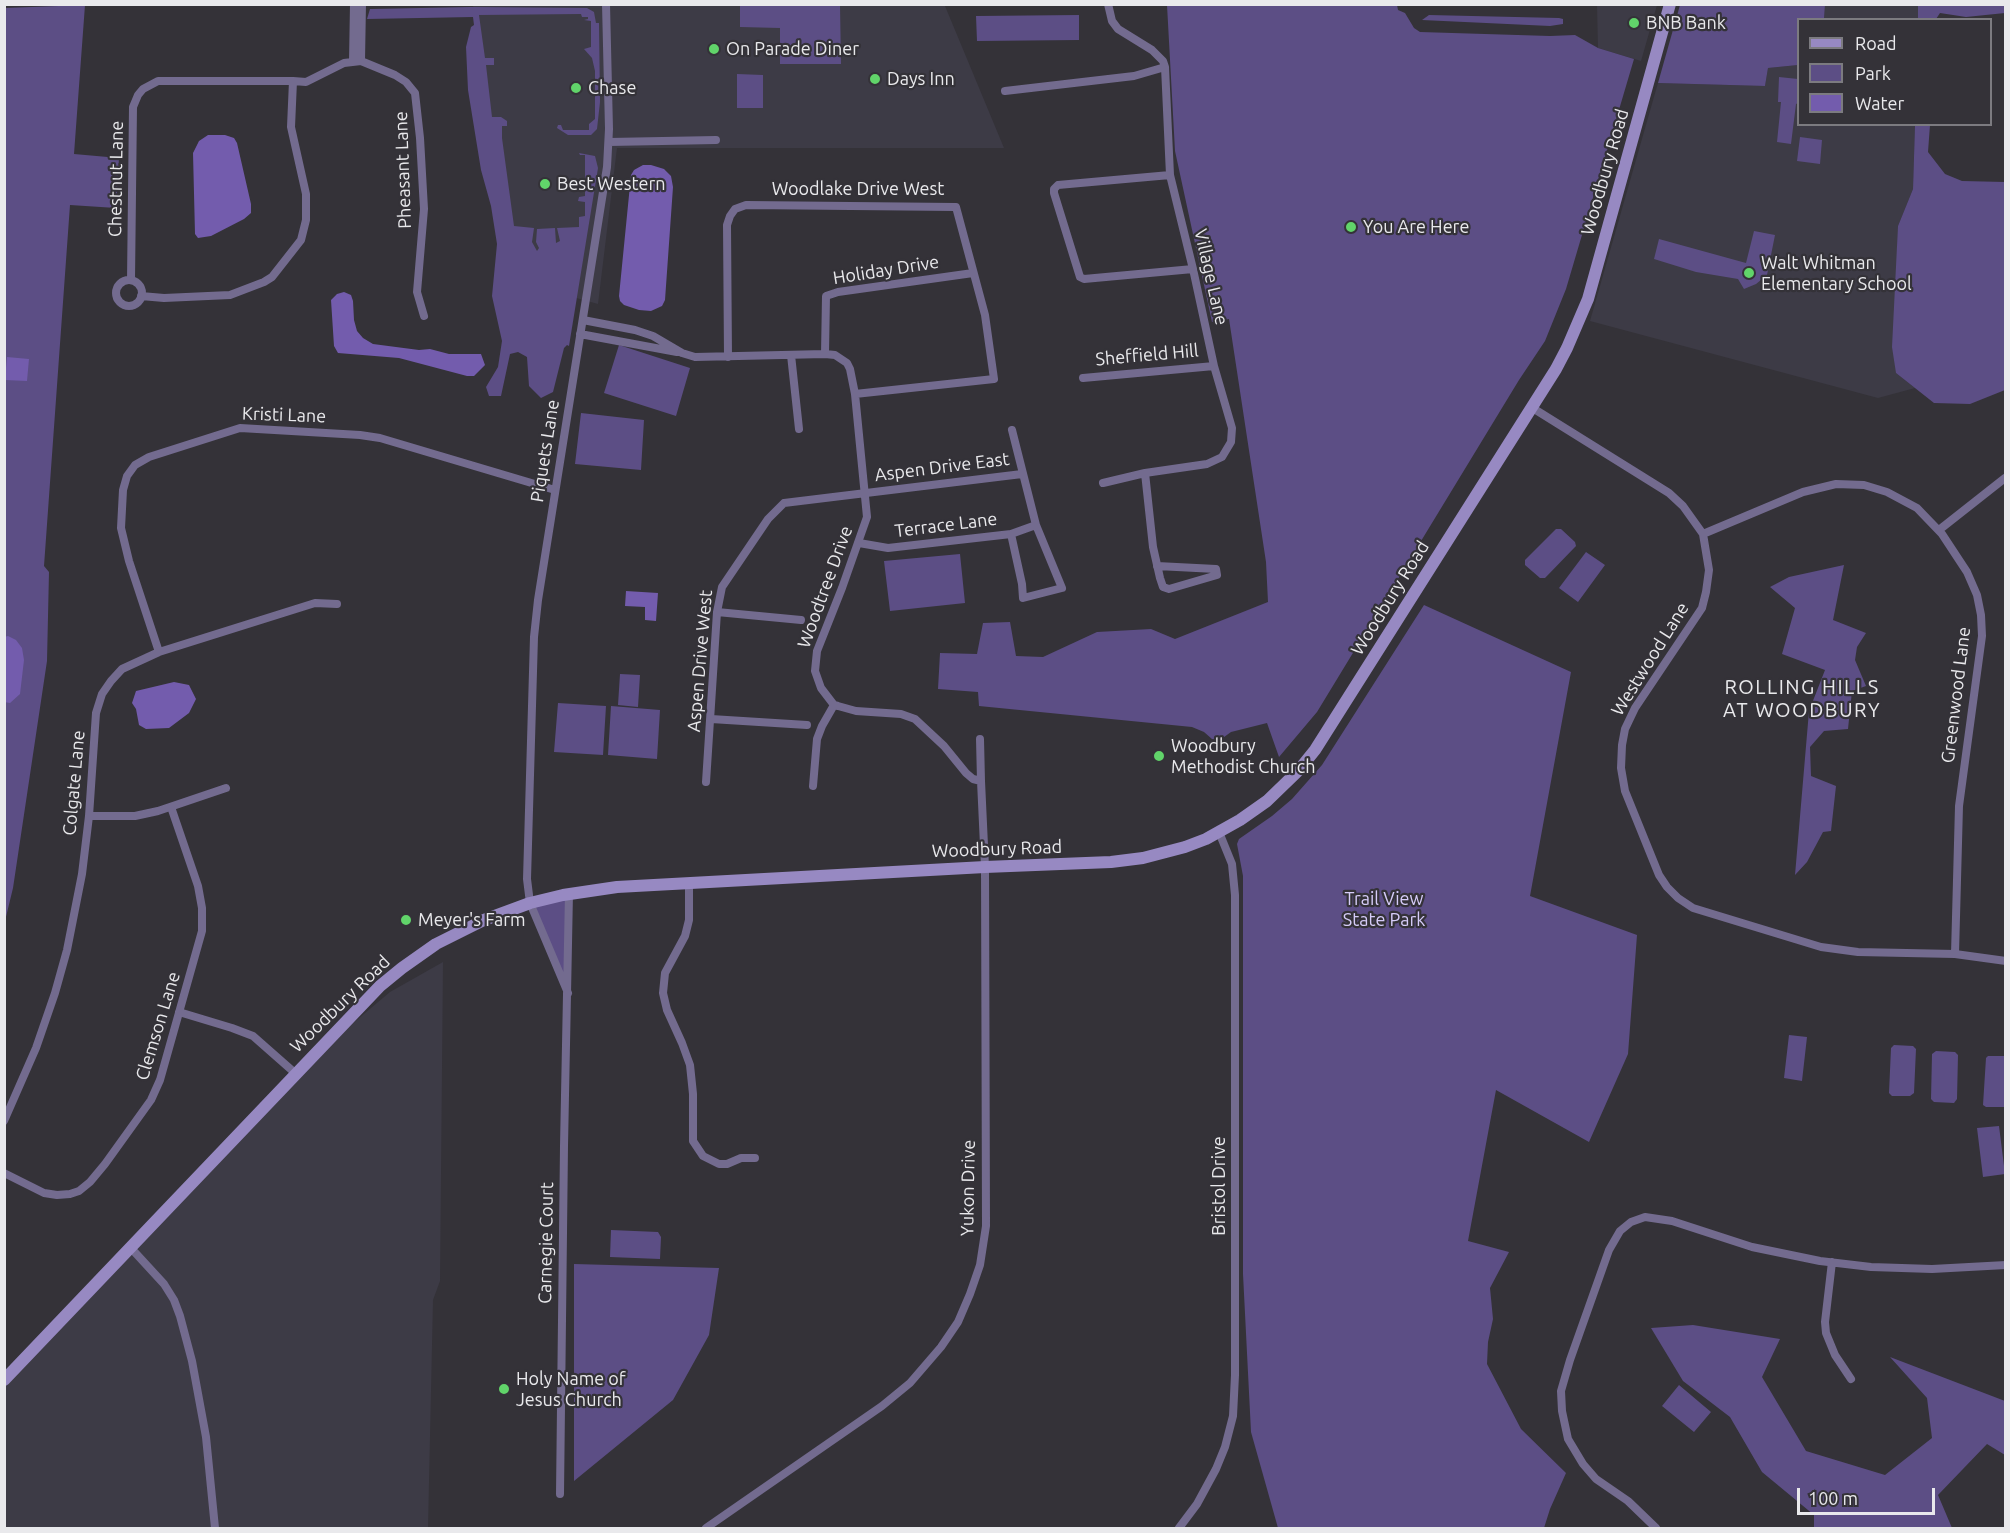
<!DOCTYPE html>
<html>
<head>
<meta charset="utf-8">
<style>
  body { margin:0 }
  #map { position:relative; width:2010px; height:1533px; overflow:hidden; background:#343238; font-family:Ubuntu,sans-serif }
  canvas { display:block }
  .frame { position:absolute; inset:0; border:6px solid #e9e9ec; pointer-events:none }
  .legend { position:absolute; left:1797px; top:18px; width:195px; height:108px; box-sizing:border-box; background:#343238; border:2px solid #7c7b80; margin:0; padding:8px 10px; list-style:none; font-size:18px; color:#e9e9ec }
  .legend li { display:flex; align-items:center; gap:12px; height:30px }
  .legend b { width:30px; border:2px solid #7c7b80 }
  .scale { position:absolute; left:1797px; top:1488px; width:138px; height:27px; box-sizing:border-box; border:3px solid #e9e9ec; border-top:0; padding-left:8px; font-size:18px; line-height:21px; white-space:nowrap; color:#e9e9ec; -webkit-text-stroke:4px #343238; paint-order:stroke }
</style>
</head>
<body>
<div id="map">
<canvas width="2010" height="1533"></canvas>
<div class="frame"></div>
<ul class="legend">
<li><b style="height:8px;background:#9789c2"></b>Road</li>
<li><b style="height:16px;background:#5c4e85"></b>Park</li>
<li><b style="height:16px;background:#735cad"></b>Water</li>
</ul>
<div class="scale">100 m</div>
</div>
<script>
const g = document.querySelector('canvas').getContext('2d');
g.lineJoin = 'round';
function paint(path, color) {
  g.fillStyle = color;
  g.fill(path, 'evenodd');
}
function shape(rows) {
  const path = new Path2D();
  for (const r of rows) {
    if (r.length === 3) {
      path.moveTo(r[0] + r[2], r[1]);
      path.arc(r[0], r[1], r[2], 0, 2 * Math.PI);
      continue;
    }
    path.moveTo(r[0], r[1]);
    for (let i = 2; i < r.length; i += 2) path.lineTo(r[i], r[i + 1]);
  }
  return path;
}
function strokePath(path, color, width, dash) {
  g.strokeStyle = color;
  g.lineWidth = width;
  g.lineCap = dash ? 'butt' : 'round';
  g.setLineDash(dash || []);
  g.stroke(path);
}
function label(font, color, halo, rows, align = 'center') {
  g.font = font + ' Ubuntu,sans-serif';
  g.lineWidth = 4.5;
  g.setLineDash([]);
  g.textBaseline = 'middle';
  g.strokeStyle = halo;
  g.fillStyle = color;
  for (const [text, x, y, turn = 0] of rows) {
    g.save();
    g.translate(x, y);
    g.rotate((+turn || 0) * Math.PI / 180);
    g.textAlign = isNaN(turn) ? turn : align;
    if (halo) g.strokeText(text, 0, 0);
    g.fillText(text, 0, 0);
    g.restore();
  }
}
paint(shape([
  [473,5,945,6,1004,148,617,148,598,304,512,280],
  [1597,5,1657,5,1641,61,1598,48],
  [1825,5,1918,5,1918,19,1824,20],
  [1798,65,1798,124,1915,125,1913,189,1898,226,1896,373,1915,388,1878,398,1590,321,1658,83,1765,86,1768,68],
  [443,962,440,1281,433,1300,428,1528,5,1528,4,1383,320,1051,390,992]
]), '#3d3b46');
paint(shape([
  [85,5,74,154,119,158,116,208,70,205,44,566,49,572,47,661,13,888,5,921,5,8],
  [740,5,840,5,841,64,780,64,780,28,740,27],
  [1167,5,1397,5,1398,10,1405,13,1414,28,1420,32,1550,36,1575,35,1598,48,1634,59,1566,289,1545,341,1519,380,1317,712,1279,757,1267,723,1231,732,1220,740,1212,739,1204,732,1192,727,979,706,978,692,938,689,940,653,977,654,983,623,1010,622,1016,656,1043,657,1097,632,1151,629,1175,639,1268,602,1266,562,1229,319,1212,322,1175,151],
  [1680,5,1680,4,1825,5,1824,19,1798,20,1798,65,1768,68,1765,86,1658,83],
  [1918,5,2005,5,2005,13,1966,17,1940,13,1936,19,1918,19],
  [471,7,587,8,594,12,596,23,599,23,600,102,597,129,591,135,568,135,557,128,558,125,561,125,563,130,589,130,589,124,595,119,595,71,592,58,584,49,591,47,591,21,584,20,588,19,588,17,582,17,581,14,479,15,485,58,494,58,494,65,486,65,492,117,501,117,507,121,507,126,502,126,502,138,514,226,534,228,532,242,537,251,539,248,536,242,537,229,555,228,556,243,560,241,557,228,579,227,579,217,585,216,585,202,578,201,579,197,585,196,585,155,580,155,579,153,595,156,598,168,569,346,567,345,564,348,553,392,541,398,529,386,527,357,518,352,510,354,501,396,489,396,486,387,498,367,502,341,492,296,497,244,491,206,481,170,468,90,466,47,471,27,474,25,473,17,367,19,370,9],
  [1079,15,1079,40,977,41,976,16],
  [1429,15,1559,18,1563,19,1563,24,1550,26,1422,20],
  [737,74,763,75,763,108,737,108],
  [1779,77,1798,79,1798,103,1796,104,1791,144,1777,142,1781,102,1778,102],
  [1915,125,1930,125,1928,152,1945,174,1962,181,2005,182,2005,390,1970,404,1934,403,1896,373,1892,347,1898,226,1913,189],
  [1800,137,1822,140,1820,164,1797,161],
  [1754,231,1775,235,1767,275,1756,284,1744,289,1738,279,1696,272,1654,259,1659,239,1746,263],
  [619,345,690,368,676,416,604,393],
  [581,413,644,420,641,470,575,464],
  [1556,529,1561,529,1575,542,1576,546,1545,578,1540,578,1525,565,1525,560],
  [1586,552,1605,565,1578,602,1559,588],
  [960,554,965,603,890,611,884,561],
  [1844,565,1833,620,1866,633,1857,647,1855,660,1866,686,1852,691,1848,729,1824,731,1810,747,1811,776,1836,786,1831,831,1823,832,1807,862,1795,875,1809,711,1825,670,1782,654,1795,608,1770,587,1789,577],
  [1424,605,1571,672,1530,896,1637,935,1628,1054,1589,1142,1496,1090,1468,1241,1509,1252,1490,1288,1493,1319,1488,1342,1487,1364,1521,1429,1566,1473,1550,1509,1544,1528,1278,1528,1251,1432,1243,1274,1243,876,1237,844,1239,839,1272,816,1292,799,1322,765],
  [620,674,640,675,638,707,618,705],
  [558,703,606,706,603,755,554,752],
  [611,706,660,710,657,759,608,755],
  [569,894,567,988,531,904],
  [1789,1035,1807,1037,1802,1081,1784,1078],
  [1894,1045,1913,1046,1916,1049,1914,1093,1910,1096,1892,1096,1889,1093,1891,1048],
  [1936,1051,1955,1052,1958,1055,1957,1099,1954,1103,1934,1102,1931,1099,1932,1054],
  [1988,1056,2005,1056,2005,1107,1986,1107,1983,1105,1986,1058],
  [1999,1126,2005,1174,1983,1177,1977,1128],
  [611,1230,658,1232,661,1237,660,1259,610,1257],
  [574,1264,719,1268,709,1335,673,1400,574,1481],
  [1693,1325,1780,1339,1762,1377,1806,1451,1885,1475,1932,1438,1927,1398,1890,1357,2005,1401,2005,1455,1987,1444,1938,1495,1952,1528,1814,1528,1814,1515,1762,1472,1730,1417,1683,1381,1651,1328],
  [1679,1385,1711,1412,1694,1432,1662,1406]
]), '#5c4e85');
paint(shape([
  [208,135,225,135,234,138,237,143,251,204,251,213,244,219,211,236,198,238,195,234,193,153,199,141],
  [643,165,651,165,664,169,671,176,673,187,665,300,662,306,651,311,639,310,624,305,620,301,619,296,631,175,634,170],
  [344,292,351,295,353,301,354,320,357,331,363,338,373,344,419,350,430,349,449,354,481,354,485,365,474,376,467,376,399,358,338,353,334,346,331,300,337,294],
  [7,357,29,359,27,381,5,380],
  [626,591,658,593,656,621,645,620,645,607,625,606],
  [8,636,16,640,22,648,24,660,20,694,10,703,4,702,4,637],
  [174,682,189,685,196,699,189,713,169,728,146,729,139,725,136,709,132,703,136,691]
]), '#735cad');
strokePath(shape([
  [353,61,354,4],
  [361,61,362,4],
  [1005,91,1134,76,1165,67],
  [609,142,716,140],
  [1170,175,1058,185,1054,189,1054,193,1080,277,1084,279,1193,269],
  [131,280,133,107,138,95,143,89,158,81,293,81],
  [129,293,13],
  [141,296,164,298,230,295,264,282,272,277,301,240,306,220,306,194,291,127,293,81,306,82,344,63,361,61,395,75,406,82,415,93,420,138,424,209,417,292,424,316],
  [583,320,635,330,653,336,682,353,695,357,825,354,835,355,847,363,850,369,855,394,867,517,842,588,817,651,815,671,821,688,834,705,838,706,856,711,901,714,915,719,944,746,966,773,973,779,981,781,985,867,986,1226,980,1265,970,1294,958,1322,941,1347,910,1383,882,1406,706,1528],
  [580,334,677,352],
  [825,354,826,296,838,292,973,273],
  [791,355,799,429],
  [728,357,727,225,730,216,735,209,746,205,956,207,985,315,994,379,855,394],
  [1083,378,1214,366],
  [1531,407,1669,493,1683,506,1703,534,1709,570,1706,592,1702,608,1635,708,1625,729,1622,745,1621,768,1625,791,1659,875,1667,887,1678,898,1693,908,1821,947,1858,952,1955,954,2006,961],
  [1145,473,1153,547,1160,578,1163,587,1169,589,1217,575,1216,569,1157,566],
  [1103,483,1145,473,1207,464,1222,457,1231,442,1232,428,1214,366,1193,269,1170,175,1165,67,1163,61,1152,50,1118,29,1112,21,1108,4],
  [1939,530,2005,478],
  [1011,534,1022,584,1023,598,1062,588,1036,525,1012,430],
  [1703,534,1803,492,1836,484,1864,485,1887,492,1917,508,1942,534,1967,572,1977,595,1981,615,1982,636,1959,806,1955,954],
  [859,543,888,548,1011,534,1036,525],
  [717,612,801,620],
  [159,652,129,561,121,528,123,490,127,476,135,465,149,457,240,428,360,435,380,438,555,490],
  [711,719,807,725],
  [980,739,981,781],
  [706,782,717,612,722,587,768,519,784,503,1022,474],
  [813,786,817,739,822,726,834,705],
  [89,816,135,816,158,811,226,788],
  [689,883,689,920,685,936,665,973,663,993,667,1010,682,1043,690,1065,693,1094,693,1141,703,1156,719,1164,727,1164,741,1158,755,1158],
  [568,993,530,903,527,879,534,637,538,600,607,167,609,129,606,4],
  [179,1012,232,1028,253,1036,295,1073],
  [4,1121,36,1048,55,993,67,950,82,874,89,816,96,713,102,694,111,681,122,669,159,652,315,603,337,604],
  [4,1173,44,1193,57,1195,70,1194,79,1191,90,1182,105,1164,151,1100,160,1080,202,931,202,908,198,886,171,807],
  [130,1247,164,1284,174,1300,180,1316,192,1361,206,1437,215,1528],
  [1832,1262,1825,1322,1826,1333,1835,1355,1851,1379],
  [560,1494,564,1146,569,893],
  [1179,1528,1197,1504,1216,1469,1225,1447,1233,1416,1235,1375,1235,895,1232,864,1219,832],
  [1656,1528,1628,1501,1596,1479,1583,1464,1568,1439,1562,1411,1561,1391,1570,1360,1609,1250,1620,1231,1631,1222,1645,1217,1672,1221,1752,1247,1820,1261,1871,1267,1932,1269,2006,1265]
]), '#736b8f', 8);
strokePath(shape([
  [4,1380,380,986,402,968,436,944,484,920,530,903,563,895,617,887,985,867,1111,862,1143,858,1185,847,1206,839,1240,820,1267,801,1298,771,1315,750,1556,369,1567,348,1588,299,1670,4]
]), '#9789c2', 12);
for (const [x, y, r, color] of [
  [1634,23,6,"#61d46a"],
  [714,49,6,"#61d46a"],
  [875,79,6,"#61d46a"],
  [576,88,6,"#61d46a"],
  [545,184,6,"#61d46a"],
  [1351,227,6,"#61d46a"],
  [1749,273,6,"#61d46a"],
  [1159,756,6,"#61d46a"],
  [406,920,6,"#61d46a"],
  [504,1389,6,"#61d46a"]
]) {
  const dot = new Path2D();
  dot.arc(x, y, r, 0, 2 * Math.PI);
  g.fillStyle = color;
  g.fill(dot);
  strokePath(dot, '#343238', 2);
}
label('18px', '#e9e9ec', '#343238', [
  ["BNB Bank",1646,23],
  ["On Parade Diner",726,49],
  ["Days Inn",887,79],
  ["Chase",588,88],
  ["Best Western",557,184],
  ["You Are Here",1363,227],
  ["Walt Whitman",1761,263],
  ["Elementary School",1761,284],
  ["Woodbury",1171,746],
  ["Methodist Church",1171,767],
  ["Meyer's Farm",418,920],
  ["Holy Name of",516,1379],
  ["Jesus Church",516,1400]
], 'left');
label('18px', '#e9e9ec', '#343238', [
  ["Pheasant Lane",403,170,-92],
  ["Woodbury Road",1605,172,-74],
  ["Chestnut Lane",116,179,-89],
  ["Woodlake Drive West",858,189],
  ["Holiday Drive",886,270,-9],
  ["Village Lane",1211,277,77],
  ["Sheffield Hill",1147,355,-5],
  ["Kristi Lane",284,415,2],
  ["Piquets Lane",545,451,-81],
  ["Aspen Drive East",942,467,-7],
  ["Terrace Lane",946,525,-7],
  ["Woodtree Drive",825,587,-70],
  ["Woodbury Road",1390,598,-58],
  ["Westwood Lane",1650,659,-58],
  ["Aspen Drive West",700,661,-85],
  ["Greenwood Lane",1956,695,-83],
  ["Colgate Lane",74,783,-85],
  ["Woodbury Road",997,849,-2],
  ["Woodbury Road",340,1004,-44],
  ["Clemson Lane",158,1026,-73],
  ["Bristol Drive",1219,1186,-90],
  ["Yukon Drive",968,1188,-89],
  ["Carnegie Court",546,1243,-89]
]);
label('18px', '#d6ccf9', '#343238', [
  ["Trail View",1384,899],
  ["State Park",1384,920]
]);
g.letterSpacing = '1.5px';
label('20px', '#e9e9ec', '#343238', [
  ["ROLLING HILLS",1802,687],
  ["AT WOODBURY",1802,710]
]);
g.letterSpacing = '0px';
</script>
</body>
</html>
